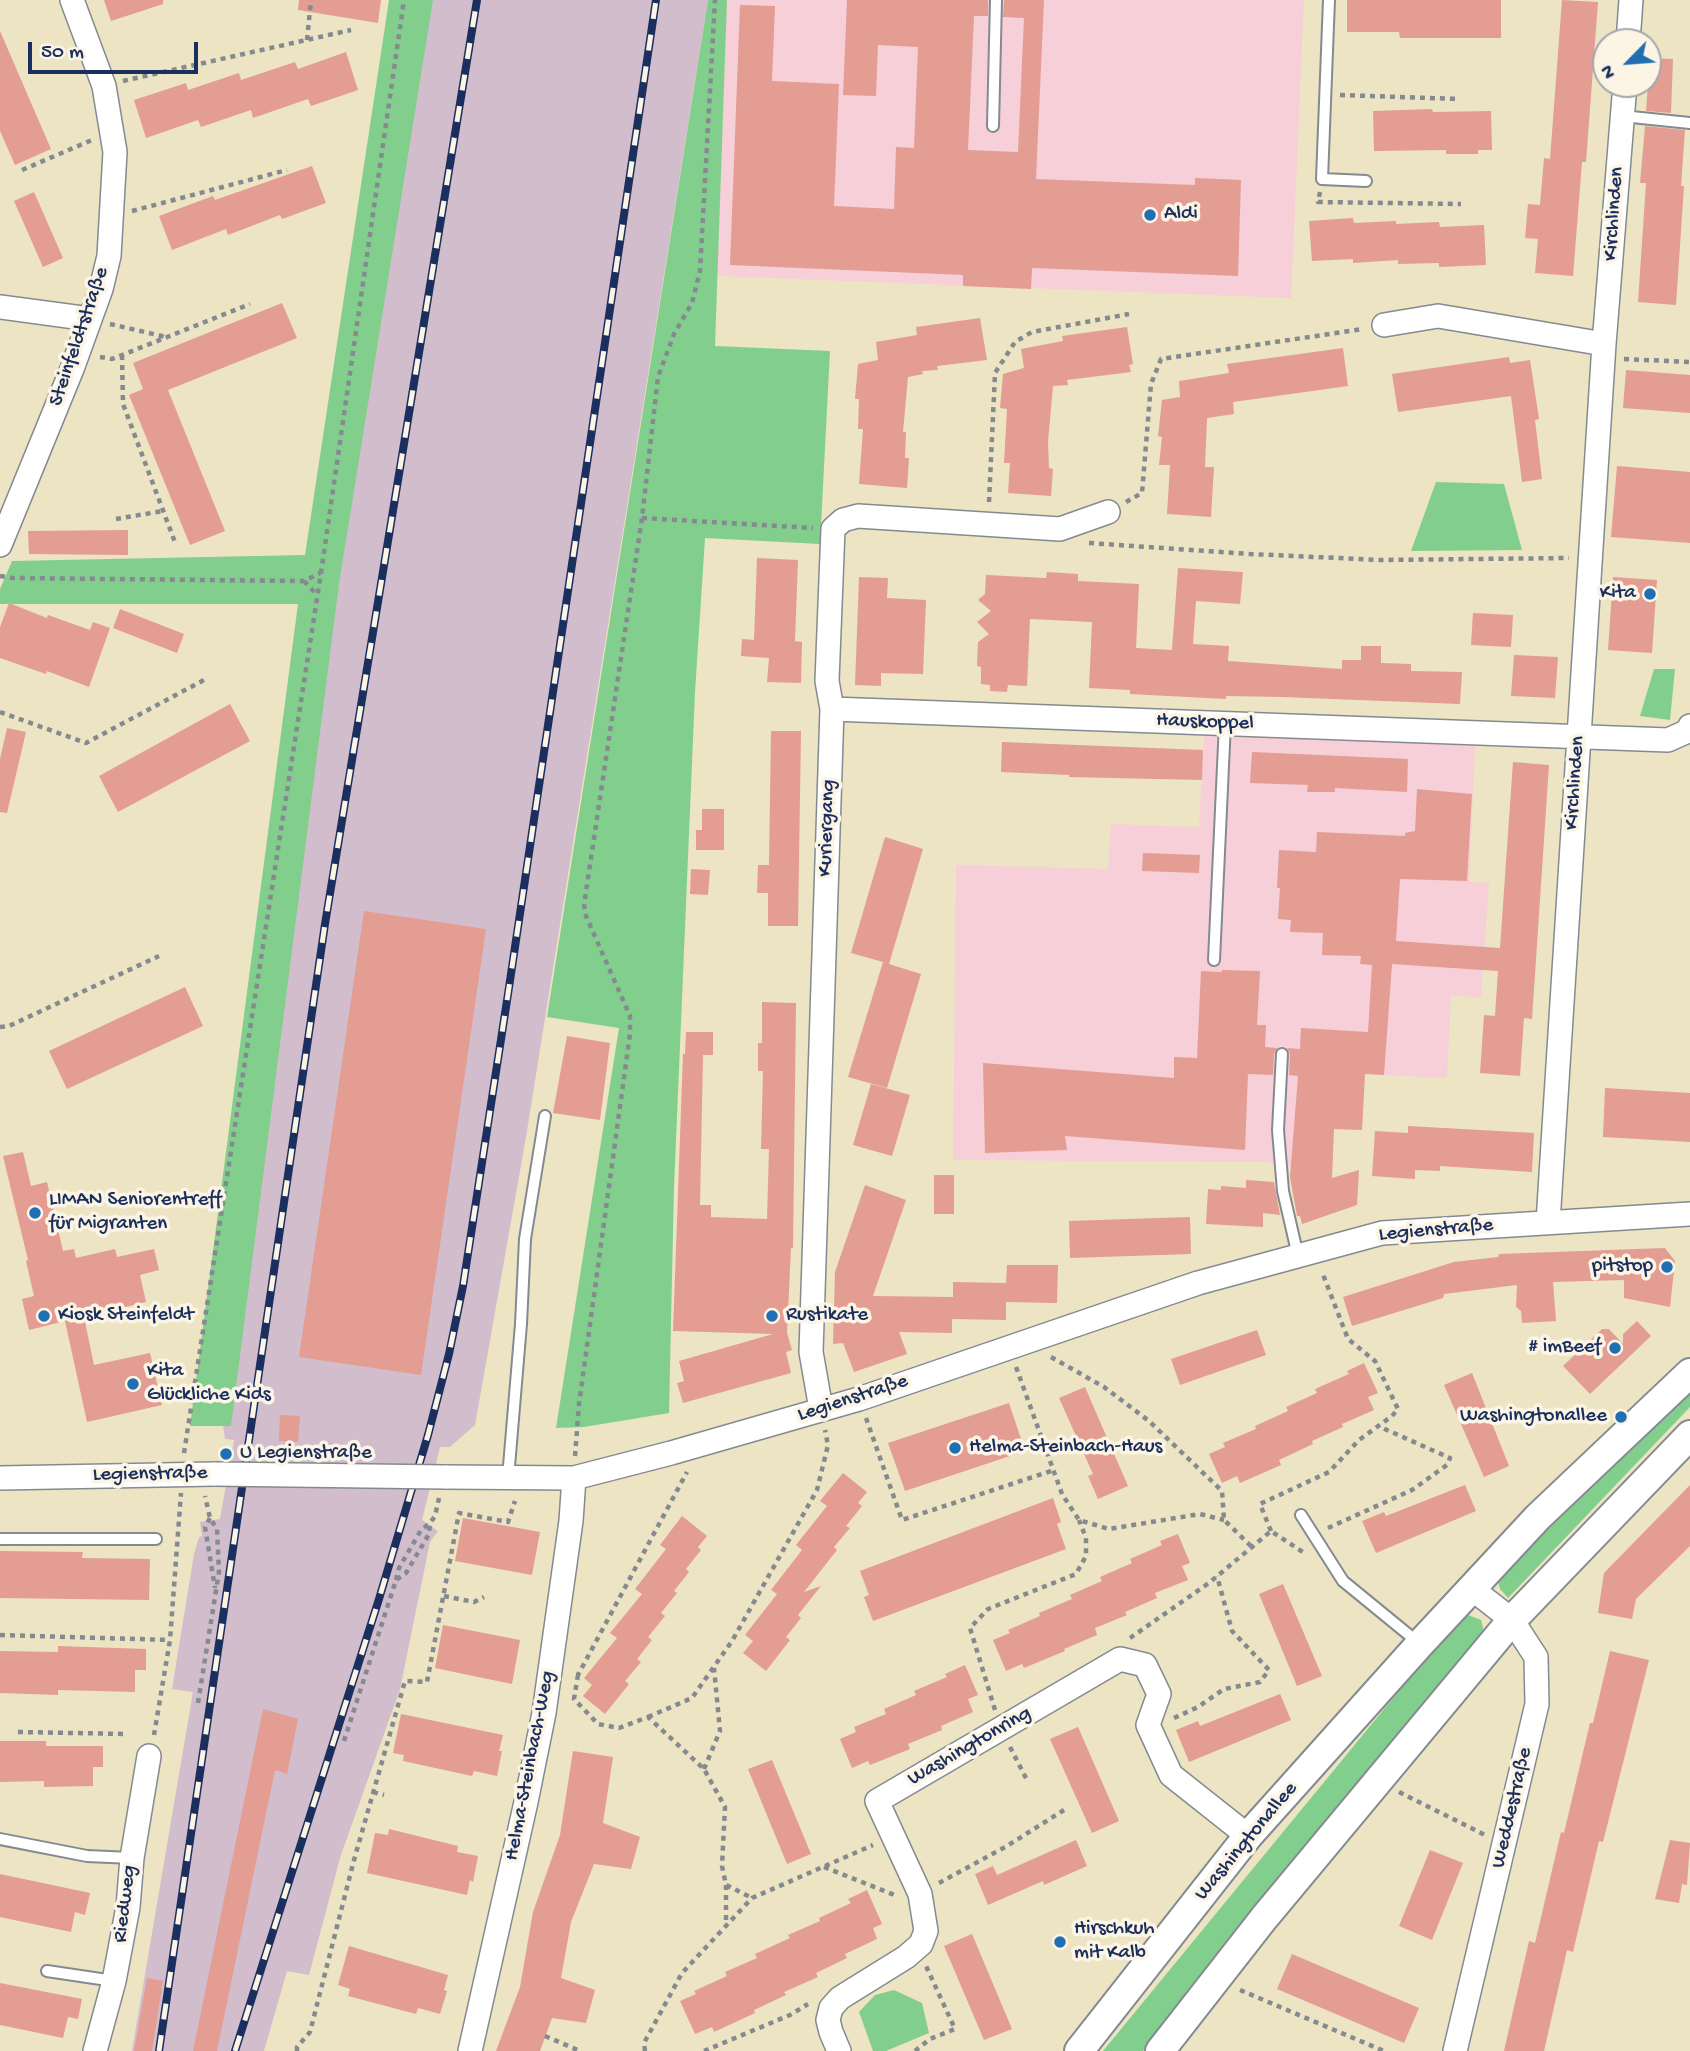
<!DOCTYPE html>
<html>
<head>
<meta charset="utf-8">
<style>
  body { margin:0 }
  #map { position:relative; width:1690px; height:2051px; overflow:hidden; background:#ece4c2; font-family:"Gochi Hand",sans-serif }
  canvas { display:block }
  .north { position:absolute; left:1592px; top:28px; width:70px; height:70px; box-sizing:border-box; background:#fcf5e5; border:2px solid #a2a6af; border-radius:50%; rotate:245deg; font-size:19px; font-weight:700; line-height:28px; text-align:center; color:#1b2f5e }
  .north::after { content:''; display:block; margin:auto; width:24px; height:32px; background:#1f6fb2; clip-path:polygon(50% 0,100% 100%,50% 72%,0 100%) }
  .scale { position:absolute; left:28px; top:42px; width:170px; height:32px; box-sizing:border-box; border:4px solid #1b2f5e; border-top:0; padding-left:9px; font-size:21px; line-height:24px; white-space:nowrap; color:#1b2f5e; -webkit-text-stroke:5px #fcf5e5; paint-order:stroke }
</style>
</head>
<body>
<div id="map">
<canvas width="1690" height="2051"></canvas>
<div class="north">N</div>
<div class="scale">50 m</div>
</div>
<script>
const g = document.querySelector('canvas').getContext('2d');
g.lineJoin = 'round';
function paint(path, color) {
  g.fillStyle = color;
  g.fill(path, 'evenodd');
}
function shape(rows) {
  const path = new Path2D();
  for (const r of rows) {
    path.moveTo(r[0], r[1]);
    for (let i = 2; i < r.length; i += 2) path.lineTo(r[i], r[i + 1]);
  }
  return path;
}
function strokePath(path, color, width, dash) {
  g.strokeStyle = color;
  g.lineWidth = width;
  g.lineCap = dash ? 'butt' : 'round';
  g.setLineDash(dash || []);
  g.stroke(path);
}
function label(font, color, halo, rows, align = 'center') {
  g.font = font + ' "Gochi Hand",sans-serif';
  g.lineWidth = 7;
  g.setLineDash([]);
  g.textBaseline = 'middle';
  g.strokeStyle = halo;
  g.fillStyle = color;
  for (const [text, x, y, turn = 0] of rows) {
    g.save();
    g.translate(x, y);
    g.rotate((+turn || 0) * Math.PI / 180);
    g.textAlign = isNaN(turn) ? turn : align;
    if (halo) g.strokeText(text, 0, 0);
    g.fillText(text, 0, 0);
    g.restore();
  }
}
paint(shape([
  [727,0,1304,0,1291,298,717,276],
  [1205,723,1475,747,1469,882,1489,883,1481,997,1451,996,1447,1078,1365,1074,1362,1130,1326,1129,1326,1136,1334,1136,1333,1149,1319,1149,1292,1167,1267,1162,953,1160,956,865,1108,869,1111,824,1199,827]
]), '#f6cfd9');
paint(shape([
  [431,0,708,0,526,1137,475,1425,450,1447,440,1447,422,1520,438,1531,430,1542,400,1689,340,1858,309,1975,287,1971,264,2051,132,2051,193,1692,172,1689,194,1554,199,1537,202,1536,200,1522,220,1519,234,1440,225,1439,215,1367]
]), '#d1bdcb');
paint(shape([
  [389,0,433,0,339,584,231,1426,190,1426,298,604,0,604,0,589,12,561,305,555],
  [708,0,727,0,715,346,830,351,820,544,705,538,695,692,674,1187,669,1413,584,1427,556,1428,619,1028,547,1017],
  [1436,482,1504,484,1522,550,1411,551],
  [1654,669,1675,669,1670,720,1640,716],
  [1690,1386,1690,1407,1508,1598,1500,1589,1497,1578,1501,1567],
  [1463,1613,1481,1620,1485,1636,1362,1780,1143,2051,1103,2051],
  [894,1990,922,2003,929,2033,886,2051,873,2051,859,2012,875,1995]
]), '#82cf8d');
paint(shape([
  [104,0,163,0,163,4,111,21],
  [299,0,381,0,378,23,298,10],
  [847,0,988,0,988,16,974,16,968,150,1018,152,1024,18,1003,17,1004,0,1044,0,1036,179,1195,185,1195,178,1241,180,1238,276,1032,268,1031,289,963,286,963,275,730,265,740,5,775,6,772,81,839,84,834,206,894,209,896,147,914,148,918,47,878,45,876,96,843,95],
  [1347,0,1501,0,1501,38,1400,38,1399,32,1347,32],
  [1562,0,1598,2,1586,162,1582,162,1573,276,1535,273,1538,239,1525,238,1528,204,1540,205,1544,158,1550,159],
  [0,31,51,149,15,165,0,131],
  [346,52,358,90,311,106,308,99,253,118,251,110,201,127,198,120,146,138,134,100,186,83,188,90,239,73,241,80,295,62,298,69],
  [1650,58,1673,59,1671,113,1646,111],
  [1432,109,1433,112,1491,111,1492,150,1478,150,1478,154,1446,154,1446,150,1374,151,1373,111],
  [1645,126,1685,130,1681,186,1684,186,1676,305,1638,302,1646,183,1640,183],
  [312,166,326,203,282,219,280,215,228,235,226,229,172,250,159,216,213,196,215,200],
  [34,192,63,258,43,267,14,201],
  [1353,218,1354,223,1396,221,1396,224,1439,222,1440,227,1484,225,1486,265,1439,267,1439,263,1398,264,1398,260,1353,263,1353,259,1312,261,1309,221],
  [282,303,297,338,168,390,225,531,190,545,129,395,143,389,133,363],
  [980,318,987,360,937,366,938,370,922,371,923,374,908,377,903,432,906,432,905,458,909,458,907,488,859,484,863,429,858,429,859,399,855,399,858,364,878,360,876,342,917,335,916,327],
  [1127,327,1133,364,1129,365,1131,372,1067,380,1068,385,1053,386,1048,442,1049,468,1053,469,1051,496,1008,493,1010,463,1004,463,1007,409,1000,408,1003,374,1024,368,1021,349,1063,341,1062,336],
  [1343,348,1348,386,1233,402,1234,414,1207,418,1205,467,1214,467,1211,517,1167,514,1170,465,1159,465,1162,437,1158,436,1162,400,1180,397,1179,381,1229,373,1227,364],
  [1509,357,1510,363,1530,360,1539,419,1535,420,1542,479,1522,482,1511,396,1398,412,1392,374],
  [1626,370,1690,375,1690,413,1623,408],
  [1617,466,1690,472,1690,543,1611,537],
  [128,530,128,555,29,554,28,531],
  [757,558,798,560,795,641,802,642,801,683,767,682,769,658,741,656,742,639,754,640],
  [1178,568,1243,572,1240,604,1196,601,1193,644,1229,646,1228,661,1342,669,1342,660,1361,660,1361,646,1381,646,1381,663,1411,664,1411,671,1462,672,1460,704,1282,697,1226,696,1226,699,1130,694,1130,690,1089,688,1092,622,1030,619,1027,686,1008,685,1007,692,990,691,990,685,981,684,981,667,977,666,978,642,989,634,977,622,991,611,978,600,985,594,986,575,1046,578,1047,572,1078,574,1078,581,1139,584,1136,648,1172,650],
  [859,577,888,578,887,598,926,600,923,674,881,673,881,686,855,685],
  [1613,577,1657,580,1652,653,1608,650],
  [9,603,47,618,48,615,90,630,93,622,110,628,89,687,47,671,46,674,0,658,0,627],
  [120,609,184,634,177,653,113,628],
  [1473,613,1513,615,1511,647,1471,645],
  [1514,655,1558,657,1555,698,1511,696],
  [230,704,250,741,118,812,99,776],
  [7,728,26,732,7,813,0,812,0,759],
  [771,731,801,731,798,926,768,926,768,893,757,893,758,865,769,865],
  [1002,742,1203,750,1202,780,1069,777,1069,775,1001,772],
  [1252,752,1408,759,1407,792,1335,788,1335,792,1307,792,1308,785,1250,783],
  [1513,762,1549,765,1532,1019,1524,1018,1520,1076,1480,1073,1484,1015,1495,1016,1498,971,1392,964,1384,1075,1365,1074,1362,1130,1334,1129,1332,1178,1359,1170,1357,1205,1302,1224,1300,1216,1297,1216,1290,1177,1298,1076,1289,1075,1290,1054,1287,1048,1300,1049,1301,1028,1368,1032,1372,965,1360,964,1361,956,1322,955,1323,933,1290,932,1291,920,1278,919,1280,888,1277,888,1279,850,1316,852,1317,832,1405,836,1405,833,1415,831,1417,789,1472,794,1467,881,1400,879,1396,941,1500,948],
  [702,809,724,809,724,850,696,850,696,830,702,830],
  [885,837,923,849,889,964,921,974,887,1088,848,1077,883,962,851,953],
  [1143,853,1200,855,1199,873,1142,871],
  [691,869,710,870,708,895,690,894],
  [364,911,486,929,421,1375,299,1357],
  [1222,970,1260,971,1257,1025,1266,1025,1265,1047,1277,1048,1274,1054,1273,1075,1248,1074,1245,1150,1065,1136,1067,1150,985,1153,983,1063,1174,1078,1174,1057,1197,1058,1201,971,1222,972],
  [185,987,203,1026,67,1089,49,1051],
  [762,1002,796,1003,793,1248,791,1248,787,1333,792,1350,786,1352,791,1373,683,1403,677,1383,684,1381,679,1361,773,1334,673,1331,683,1054,685,1054,686,1032,713,1032,713,1055,703,1055,700,1205,711,1205,711,1217,767,1219,769,1149,761,1149,763,1071,758,1071,758,1043,762,1043],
  [567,1036,610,1043,600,1120,553,1113],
  [871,1084,910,1095,892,1156,853,1145],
  [1605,1088,1690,1093,1690,1142,1603,1137],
  [1408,1126,1534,1133,1532,1172,1440,1166,1440,1171,1415,1170,1415,1179,1372,1176,1375,1131,1408,1133],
  [23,1152,31,1186,47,1182,63,1251,74,1249,76,1258,115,1249,117,1257,154,1249,159,1270,140,1275,146,1302,84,1317,94,1365,150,1353,162,1405,87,1422,65,1321,29,1330,22,1299,34,1296,26,1261,28,1260,3,1156],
  [934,1175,954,1175,954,1214,934,1214],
  [1246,1180,1274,1182,1280,1215,1263,1213,1263,1227,1206,1224,1208,1189,1221,1190,1221,1186,1246,1188],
  [865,1185,906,1200,873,1296,953,1297,953,1282,1006,1283,1007,1265,1058,1265,1057,1303,1006,1302,1006,1320,952,1319,952,1333,899,1332,907,1354,854,1372,843,1343,833,1344,835,1272],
  [1190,1217,1191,1254,1070,1258,1069,1221],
  [1665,1248,1675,1261,1670,1307,1624,1298,1624,1280,1553,1282,1556,1321,1522,1323,1521,1311,1516,1307,1517,1285,1444,1294,1443,1298,1352,1326,1343,1297,1454,1262,1498,1257,1499,1254],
  [1637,1321,1651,1336,1590,1394,1563,1366,1602,1329,1609,1329,1623,1344,1623,1334],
  [1257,1330,1266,1355,1180,1385,1171,1359],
  [1364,1363,1378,1393,1368,1397,1374,1410,1342,1424,1343,1427,1312,1441,1313,1444,1279,1460,1281,1465,1240,1483,1237,1476,1222,1483,1209,1454,1225,1447,1223,1443,1256,1429,1255,1426,1288,1411,1286,1407,1317,1393,1315,1389,1349,1374,1347,1371],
  [1472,1373,1509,1466,1484,1477,1444,1385],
  [1085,1387,1128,1486,1098,1499,1088,1476,1093,1474,1059,1398],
  [1009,1403,1025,1451,905,1491,888,1443],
  [280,1415,300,1416,298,1442,279,1441],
  [843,1473,867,1492,858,1503,862,1506,846,1526,850,1528,834,1547,837,1550,804,1592,821,1586,798,1615,801,1618,786,1637,790,1640,766,1671,743,1653,753,1641,745,1635,777,1594,771,1590,802,1550,796,1545,827,1506,820,1501],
  [1465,1485,1476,1511,1376,1553,1362,1521,1384,1512,1386,1516],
  [1690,1485,1690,1546,1636,1599,1632,1619,1598,1613,1604,1573],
  [1053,1498,1061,1522,1057,1524,1066,1549,873,1621,864,1597,869,1595,860,1571],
  [682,1516,707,1536,698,1547,701,1550,686,1569,689,1572,674,1591,677,1593,661,1613,665,1616,648,1637,652,1640,637,1659,641,1662,625,1681,629,1684,605,1714,583,1696,592,1685,584,1678,617,1638,610,1633,642,1594,635,1589,666,1549,660,1545],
  [463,1518,540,1532,532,1575,455,1561],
  [1178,1534,1190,1563,1182,1566,1188,1580,1155,1593,1157,1598,1125,1612,1127,1615,1095,1628,1097,1635,1064,1649,1065,1651,1024,1668,1022,1664,1006,1671,993,1640,1010,1633,1008,1630,1040,1616,1039,1613,1072,1599,1070,1595,1102,1581,1100,1577,1132,1563,1130,1559,1162,1545,1160,1541],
  [0,1551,83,1552,82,1558,150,1559,149,1600,0,1598],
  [1283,1584,1322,1676,1297,1686,1259,1594],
  [443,1625,520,1640,512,1684,435,1668],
  [58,1646,146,1649,146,1670,135,1670,135,1692,58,1690,58,1695,0,1693,0,1651,58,1652],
  [1610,1651,1649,1660,1603,1842,1599,1841,1573,1952,1567,1950,1544,2051,1504,2051,1529,1941,1535,1943,1561,1832,1564,1833,1590,1723,1593,1723],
  [965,1665,978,1695,968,1699,973,1712,941,1726,942,1730,908,1744,910,1749,870,1765,868,1761,852,1768,840,1739,856,1732,854,1727,886,1714,884,1709,916,1695,914,1691,947,1677,945,1674],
  [1280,1694,1291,1720,1189,1762,1176,1730,1198,1721,1200,1726],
  [263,1709,298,1719,287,1774,275,1770,217,2051,193,2051],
  [401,1714,503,1735,499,1751,502,1751,497,1776,474,1771,472,1776,403,1761,404,1755,393,1753],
  [1078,1727,1119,1821,1092,1833,1050,1739],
  [0,1741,46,1741,46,1746,103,1746,103,1767,93,1767,93,1786,44,1787,44,1781,0,1782],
  [573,1751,613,1757,603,1823,640,1837,631,1869,594,1864,571,1922,561,1978,595,1990,586,2023,552,2018,540,2051,496,2051,520,1987,533,1912,560,1835],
  [772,1760,811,1854,787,1864,748,1769],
  [389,1829,458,1846,457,1852,478,1856,473,1882,470,1880,467,1895,367,1873,375,1833,388,1835],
  [1076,1840,1087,1866,1044,1885,1043,1881,988,1905,975,1874,993,1866,997,1875],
  [1670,1840,1690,1843,1687,1885,1682,1884,1679,1903,1655,1899],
  [1430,1850,1463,1863,1432,1940,1399,1926],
  [0,1874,90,1893,85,1915,75,1912,71,1932,0,1917],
  [867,1890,882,1924,873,1928,877,1939,845,1954,847,1958,816,1973,818,1977,784,1992,786,1995,754,2010,755,2013,714,2032,712,2027,695,2034,680,2001,696,1994,694,1991,727,1976,725,1972,757,1958,755,1954,790,1938,788,1935,820,1921,819,1918,851,1903,848,1899],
  [972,1934,1012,2029,984,2040,944,1946],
  [349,1946,448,1975,444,1990,447,1991,440,2014,418,2008,416,2014,348,1996,350,1989,338,1985],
  [1292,1954,1419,2008,1404,2043,1277,1989],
  [147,1978,163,1981,152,2051,134,2051],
  [0,1983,82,1999,78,2019,68,2017,63,2038,0,2025]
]), '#e39d93');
const service = shape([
  [1329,0,1322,179,1366,181],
  [1622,116,1690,123],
  [993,126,996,0],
  [1214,960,1225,723],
  [1282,1054,1278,1130,1283,1191,1298,1256],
  [508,1478,521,1324,525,1239,545,1116],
  [1301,1515,1343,1581,1420,1644],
  [0,1539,156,1539],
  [0,1839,87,1856,132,1858],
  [47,1971,114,1981]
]);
const minor = shape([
  [1628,42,1631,0],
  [0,307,90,319],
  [1384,325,1438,316,1604,344],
  [0,545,72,369,101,289,109,256,115,152,104,86,72,0],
  [832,709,1668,740,1688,731,1690,726],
  [1548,1222,1604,344,1625,84],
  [821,1409,811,1352,832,709,827,681,833,529,843,520,858,516,1060,529,1108,512],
  [445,1477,574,1478,671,1453,859,1399,1198,1283,1382,1233,1690,1214],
  [0,1478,215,1474],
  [95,2051,114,1981,128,1907,132,1858,149,1756],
  [470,2051,526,1802,544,1713,571,1521,574,1478],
  [839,2051,831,2032,828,2020,831,2008,840,1998,906,1957,921,1944,926,1931,920,1894,877,1801,1120,1659,1145,1665,1159,1694,1148,1725,1171,1775,1248,1836],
  [1455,2051,1537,1704,1536,1657,1512,1620,1471,1588]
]);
const tertiary = shape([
  [1079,2051,1248,1836,1420,1644,1538,1517,1690,1373],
  [1160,2051,1264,1918,1512,1620,1690,1435]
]);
strokePath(service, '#848a90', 14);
strokePath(minor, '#848a90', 26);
strokePath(tertiary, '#848a90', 32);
strokePath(shape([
  [307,40,311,0],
  [123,81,351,30],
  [1340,95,1459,99],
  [22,170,92,140],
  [1320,192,1318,202,1461,204],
  [132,211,287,170],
  [110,324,166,337],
  [122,355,123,404,176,545],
  [100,357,112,359,250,304],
  [1624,359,1690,362],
  [989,502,995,373,1015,342,1032,332,1129,314],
  [1126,502,1142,493,1151,384,1161,359,1363,329],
  [642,518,813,528],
  [116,519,163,511],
  [1089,543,1250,554,1381,560,1569,558],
  [0,576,13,578,304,581,320,573],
  [304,581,317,595],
  [0,712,86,743,204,680],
  [0,1027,9,1026,159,956],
  [1051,1357,1104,1387,1149,1421,1222,1491,1224,1520,1252,1547],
  [1016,1367,1062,1494,1079,1520,1109,1529,1200,1514,1224,1520],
  [866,1418,902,1520,1054,1470],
  [184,1453,321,573,404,0],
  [575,1456,579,1404,630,1034,630,1016,586,916,584,905,642,518,658,377,674,334,692,303,700,271,715,0],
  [210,1518,205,1527,215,1588],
  [1328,1528,1412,1490,1447,1465,1450,1458,1378,1426],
  [1271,1531,1260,1504,1329,1472,1359,1440,1392,1416,1398,1409,1375,1361,1348,1339,1322,1272],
  [396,1580,399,1568,421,1530,430,1523],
  [444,1596,474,1602,484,1597],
  [0,1635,170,1640],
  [1130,1638,1209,1583,1271,1531,1306,1554],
  [576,1675,578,1675,687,1472],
  [578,1675,574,1699,598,1724,619,1728,648,1717,704,1769,725,1807,722,1866,726,1885,752,1898],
  [198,1703,219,1572,217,1529,210,1518,205,1496],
  [995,1710,970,1628,988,1609,1076,1574,1086,1556,1086,1538,1079,1520],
  [648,1717,692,1698,732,1641,817,1490,828,1445,825,1430],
  [1174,1718,1198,1707,1224,1689,1260,1682,1269,1670,1232,1631,1217,1576],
  [18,1732,128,1734],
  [154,1735,170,1640,181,1493],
  [344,1741,396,1580,406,1573,429,1534,430,1523,435,1516,439,1498],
  [1010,1747,1027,1780],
  [704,1769,720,1731,714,1668],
  [373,1792,384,1795],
  [1399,1792,1485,1835],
  [824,1867,897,1896],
  [939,1883,1007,1846,1064,1810],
  [726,1885,726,1925],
  [1240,1990,1384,2051],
  [545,2036,580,2051],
  [297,2051,297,2047,310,2032,354,1860,405,1681,427,1682,459,1513,508,1522,515,1501],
  [645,2051,644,2043,682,1973,752,1898,873,1845],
  [704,2051,790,2015,808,2004],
  [915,2051,930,2039,955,2029,926,1966]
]), '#848a90', 4.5, [5, 5]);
strokePath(service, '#fff', 10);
strokePath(minor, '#fff', 23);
strokePath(tertiary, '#fff', 28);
const rail = shape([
  [159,2051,325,924,477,0],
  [235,2051,379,1599,428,1435,449,1354,463,1286,508,994,656,0]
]);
strokePath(rail, '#1b2f5e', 8);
strokePath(rail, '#fcf5e5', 5, [16]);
const minorBridge = shape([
  [215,1474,445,1477]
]);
strokePath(minorBridge, '#848a90', 26, []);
strokePath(minorBridge, '#fff', 23);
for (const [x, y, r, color] of [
  [1150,215,7,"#1f6fb2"],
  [1650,594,7,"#1f6fb2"],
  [35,1213,7,"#1f6fb2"],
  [1667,1267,7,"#1f6fb2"],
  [44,1316,7,"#1f6fb2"],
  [772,1316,7,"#1f6fb2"],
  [1615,1348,7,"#1f6fb2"],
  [133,1384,7,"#1f6fb2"],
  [1621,1417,7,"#1f6fb2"],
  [955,1448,7,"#1f6fb2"],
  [226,1454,7,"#1f6fb2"],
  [1060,1942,7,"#1f6fb2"]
]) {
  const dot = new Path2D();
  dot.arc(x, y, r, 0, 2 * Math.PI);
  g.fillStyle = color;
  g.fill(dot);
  strokePath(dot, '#fcf5e5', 2.5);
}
label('21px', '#1b2f5e', '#fcf5e5', [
  ["Kirchlinden",1615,214,-86],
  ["Steinfeldtstraße",80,337,-71],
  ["Hauskoppel",1205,723,2],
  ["Kirchlinden",1576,783,-86],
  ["Kuriergang",828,828,-88],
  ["Legienstraße",1436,1231,-5],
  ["Legienstraße",853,1399,-18],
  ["Legienstraße",150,1475,-1],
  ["Washingtonring",970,1747,-30],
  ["Helma-Steinbach-Weg",531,1766,-79],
  ["Weddestraße",1513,1808,-77],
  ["Washingtonallee",1247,1842,-50],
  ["Riedweg",126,1904,-83]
]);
label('21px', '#1b2f5e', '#fcf5e5', [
  ["Aldi",1164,215],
  ["Kita",1636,594,"right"],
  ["LIMAN Seniorentreff",49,1201],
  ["für Migranten",49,1225],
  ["pitstop",1653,1267,"right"],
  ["Kiosk Steinfeldt",58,1316],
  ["Rustikate",786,1316],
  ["# imBeef",1601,1348,"right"],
  ["Kita",147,1372],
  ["Glückliche Kids",147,1396],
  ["Washingtonallee",1607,1417,"right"],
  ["Helma-Steinbach-Haus",969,1448],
  ["U Legienstraße",240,1454],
  ["Hirschkuh",1074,1930],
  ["mit Kalb",1074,1954]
], 'left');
</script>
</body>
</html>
